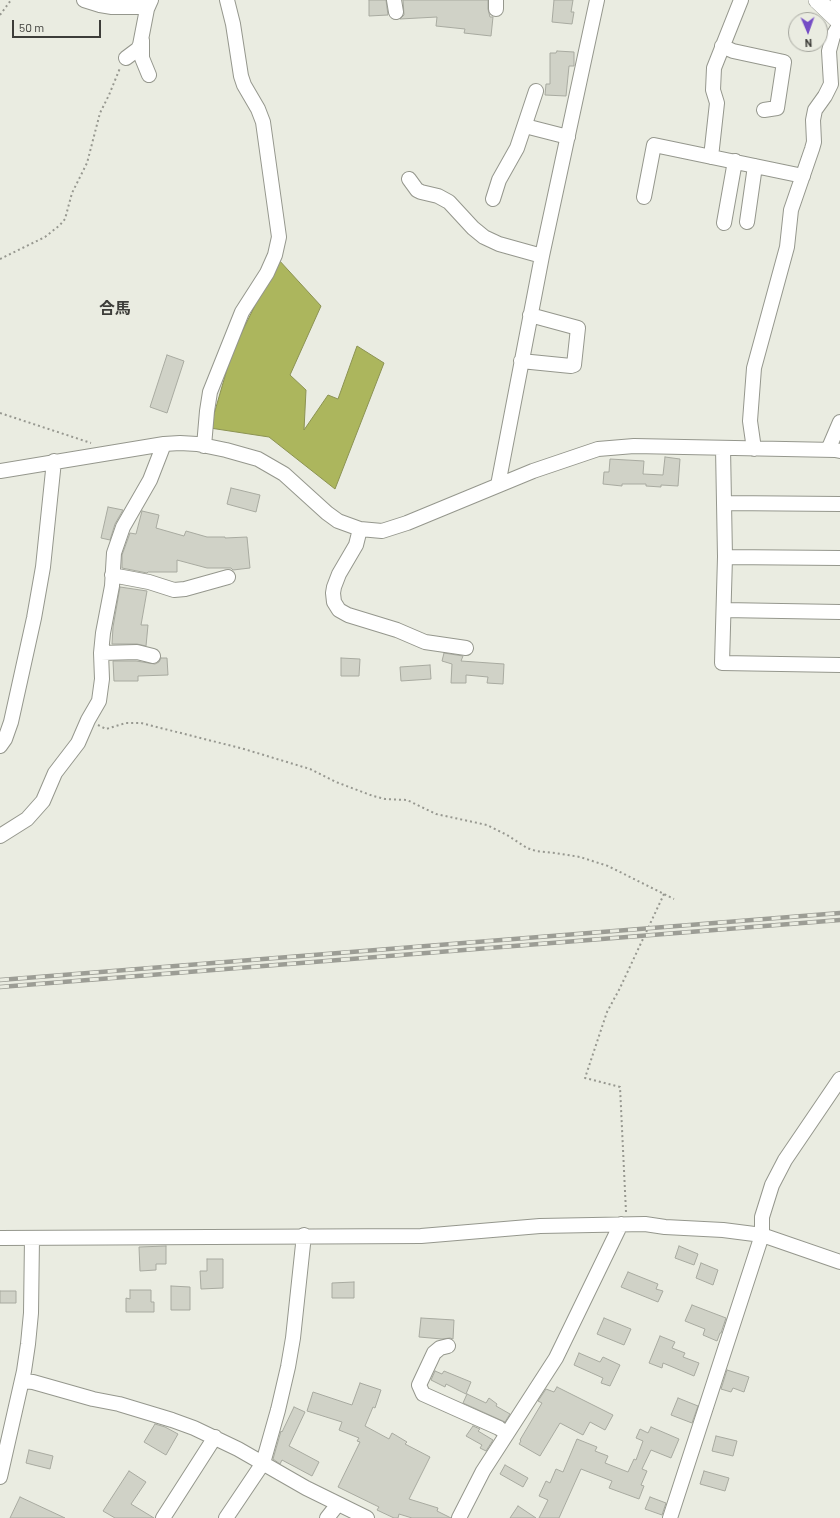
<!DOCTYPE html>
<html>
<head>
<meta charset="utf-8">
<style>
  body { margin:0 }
  #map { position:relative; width:840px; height:1518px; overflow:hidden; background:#eaece1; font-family:Barlow,sans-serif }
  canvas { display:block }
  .north { position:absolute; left:788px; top:12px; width:40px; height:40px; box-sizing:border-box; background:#eaece1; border:1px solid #a5a69e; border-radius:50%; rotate:178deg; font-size:11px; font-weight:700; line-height:16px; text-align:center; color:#3d3d39 }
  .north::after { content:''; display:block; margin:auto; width:14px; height:18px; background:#744cc5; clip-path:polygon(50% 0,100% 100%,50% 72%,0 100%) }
  .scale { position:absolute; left:12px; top:20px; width:89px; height:18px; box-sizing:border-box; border:2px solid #3d3d39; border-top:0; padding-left:5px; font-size:12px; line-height:14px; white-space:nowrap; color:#3d3d39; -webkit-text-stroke:3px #eaece1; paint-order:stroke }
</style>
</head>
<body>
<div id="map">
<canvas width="840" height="1518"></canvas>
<div class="north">N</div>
<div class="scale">50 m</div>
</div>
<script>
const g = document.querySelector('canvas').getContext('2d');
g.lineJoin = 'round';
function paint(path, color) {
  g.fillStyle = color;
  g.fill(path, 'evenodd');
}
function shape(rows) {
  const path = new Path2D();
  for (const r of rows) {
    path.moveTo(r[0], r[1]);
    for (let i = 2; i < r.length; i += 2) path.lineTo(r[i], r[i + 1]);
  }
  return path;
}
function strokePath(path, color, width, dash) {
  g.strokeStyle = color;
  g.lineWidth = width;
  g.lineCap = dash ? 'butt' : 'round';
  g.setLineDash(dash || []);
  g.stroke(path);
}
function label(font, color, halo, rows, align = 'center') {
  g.font = font + ' Barlow,"Noto Sans JP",sans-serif';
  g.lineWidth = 3;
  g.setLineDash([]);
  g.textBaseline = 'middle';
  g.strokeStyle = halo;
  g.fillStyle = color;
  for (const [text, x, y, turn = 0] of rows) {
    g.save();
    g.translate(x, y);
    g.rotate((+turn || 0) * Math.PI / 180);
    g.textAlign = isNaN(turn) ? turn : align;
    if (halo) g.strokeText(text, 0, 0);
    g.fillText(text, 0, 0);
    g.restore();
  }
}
const water = shape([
  [278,259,321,306,290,375,306,390,304,430,328,395,338,399,357,346,384,363,335,489,269,437,210,428,232,352,278,259]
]);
paint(water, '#acb65d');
strokePath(water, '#8b9252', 1);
const building = shape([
  [369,0,386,0,388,15,369,16,369,0],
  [403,0,488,0,488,9,490,17,493,17,491,36,464,33,465,29,436,26,437,17,400,19,404,15,403,0],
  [554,0,573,0,571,12,574,12,572,24,552,22,554,0],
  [557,51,574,52,574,66,569,66,566,96,545,95,546,84,550,84,550,53,556,53,557,51],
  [167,355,184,361,167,413,150,407,167,355],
  [665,457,680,459,678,486,661,485,661,487,646,486,646,484,622,484,622,486,603,484,604,472,609,472,610,459,644,461,643,474,663,475,665,457],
  [231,488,260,495,256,512,227,504,231,488],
  [108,507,123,510,115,524,110,540,101,538,108,507],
  [142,511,159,515,156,528,184,536,186,531,207,537,225,537,225,538,247,537,250,568,233,570,231,568,207,568,177,560,177,572,148,572,147,573,122,568,122,555,130,533,136,534,142,511],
  [120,587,147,591,141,625,148,625,146,646,137,644,112,644,113,627,120,587],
  [444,653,463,656,461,661,504,664,503,684,487,683,488,677,466,675,466,683,451,683,452,664,442,661,444,653],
  [161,658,167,658,168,675,138,676,138,681,114,681,113,661,136,661,155,664,159,662,161,658],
  [341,658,360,659,359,676,341,676,341,658],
  [430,665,431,679,401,681,400,667,430,665],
  [166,1246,166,1264,156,1264,156,1270,140,1271,139,1247,166,1246],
  [679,1246,698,1254,694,1265,675,1258,679,1246],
  [207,1259,223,1259,223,1288,201,1289,200,1271,207,1271,207,1259],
  [701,1263,718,1270,713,1285,696,1278,701,1263],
  [628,1272,658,1284,656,1289,663,1291,658,1302,621,1287,628,1272],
  [354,1282,354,1298,332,1298,332,1283,354,1282],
  [171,1286,190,1287,190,1310,171,1310,171,1286],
  [130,1290,151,1290,151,1302,154,1302,154,1312,126,1312,126,1298,130,1299,130,1290],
  [0,1291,16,1291,16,1303,0,1303,0,1291],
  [692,1305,726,1318,721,1333,720,1333,717,1341,703,1335,705,1329,685,1321,692,1305],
  [421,1318,454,1320,453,1339,450,1338,442,1339,419,1337,421,1318],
  [604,1318,631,1329,624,1345,597,1334,604,1318],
  [660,1336,675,1342,672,1348,685,1353,683,1357,699,1363,694,1376,663,1363,662,1368,649,1363,660,1336],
  [579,1353,600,1362,603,1357,620,1365,610,1386,601,1383,603,1378,574,1365,579,1353],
  [727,1370,749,1377,744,1392,733,1388,731,1392,721,1389,727,1370],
  [435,1371,442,1374,444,1371,471,1382,466,1394,446,1384,445,1387,431,1380,435,1371],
  [360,1383,381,1390,375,1408,373,1407,365,1426,389,1439,392,1433,407,1442,405,1444,430,1457,409,1499,438,1508,437,1511,451,1518,412,1518,399,1514,398,1518,394,1518,377,1510,379,1507,338,1487,360,1442,357,1441,359,1438,339,1430,342,1422,307,1411,313,1392,352,1405,360,1383],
  [557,1387,613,1415,605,1430,590,1422,583,1435,560,1423,540,1456,519,1444,521,1441,520,1440,542,1403,538,1401,546,1389,554,1392,557,1387],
  [467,1394,486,1403,489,1398,497,1404,496,1406,510,1414,505,1422,463,1403,467,1394],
  [678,1398,698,1406,692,1423,671,1415,678,1398],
  [294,1407,305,1412,289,1446,319,1462,312,1476,282,1460,280,1464,273,1459,281,1431,282,1432,294,1407],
  [155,1424,165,1427,178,1434,166,1455,144,1442,155,1424],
  [473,1426,480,1429,478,1431,493,1440,486,1451,480,1448,482,1445,466,1436,473,1426],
  [651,1427,679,1439,671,1458,651,1450,642,1469,647,1471,641,1485,644,1486,639,1499,609,1488,612,1481,581,1469,559,1518,539,1518,548,1500,539,1496,546,1481,550,1483,556,1469,563,1472,577,1439,597,1447,595,1451,608,1456,605,1463,628,1472,634,1459,636,1460,643,1441,636,1438,640,1429,648,1433,651,1427],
  [716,1436,737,1441,733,1456,712,1451,716,1436],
  [29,1450,53,1456,50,1469,26,1463,29,1450],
  [505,1465,528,1478,523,1487,500,1474,505,1465],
  [129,1471,146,1482,131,1504,154,1518,115,1518,103,1511,129,1471],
  [704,1471,729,1478,725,1491,700,1484,704,1471],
  [20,1497,65,1518,10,1518,20,1497],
  [650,1497,666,1503,662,1515,645,1509,650,1497],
  [518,1506,536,1518,510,1518,518,1506]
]);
paint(building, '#d0d2c7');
strokePath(building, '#a8aaa0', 1);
const minor = shape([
  [84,0,100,5,112,7,136,7,148,6],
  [394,0,396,12],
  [496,0,496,9],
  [833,16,838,0],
  [142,40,142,58,149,75],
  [722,46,733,51,784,62,777,108,764,110],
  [126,58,138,49,140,45,147,9,151,0],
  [525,126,568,137],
  [711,157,717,103,713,90,714,68,741,0],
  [409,179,417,190,421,192,438,196,449,202,473,228,484,237,499,244,542,256],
  [644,197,654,145,803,176],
  [493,199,499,180,517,148,536,91],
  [747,222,755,166],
  [724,223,735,161],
  [521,361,571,366,574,365,578,328,530,315],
  [204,446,207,411,210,392,242,312,267,273,275,255,279,237,263,122,258,109,244,85,241,76,233,24,227,0],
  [723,448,725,557,722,663,840,665],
  [754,449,750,421,754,368,787,247,791,210,812,149,814,142,813,120,815,110,825,96,831,84,829,51,833,36,840,24],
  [828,450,840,422],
  [0,471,164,444,180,443,197,444,226,450,258,459,284,474,327,513,338,521,360,529,382,531,407,523,533,471,598,449,634,446,835,450,840,451],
  [498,485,542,256,597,0],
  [724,503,840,504],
  [360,529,356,545,339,574,334,587,333,593,334,602,339,610,348,615,397,630,425,642,466,648],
  [725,557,840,558],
  [112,575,149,582,174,590,185,589,228,577],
  [724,610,840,612],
  [101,653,137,652,153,656],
  [0,746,5,739,11,722,34,618,43,567,54,461],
  [0,836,27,819,43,801,55,773,78,743,88,720,99,701,102,679,101,653,103,633,112,586,114,553,123,527,150,480,164,444],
  [0,1238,421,1236,540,1226,645,1224,665,1227,723,1230,762,1235,840,1262],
  [448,1346,440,1348,434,1353,419,1385,423,1394,499,1428,507,1434],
  [22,1381,33,1382,93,1399,119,1404,172,1420,194,1428,238,1449,306,1488,367,1518],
  [0,1477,24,1371,28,1344,31,1313,32,1238],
  [163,1518,215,1437],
  [226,1518,263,1463,278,1410,288,1367,293,1338,304,1235],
  [327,1518,338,1504],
  [459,1518,483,1471,556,1358,621,1224],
  [670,1518,762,1235,762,1217,772,1185,785,1160,840,1079]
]);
const major = shape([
  [817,0,840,22]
]);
strokePath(minor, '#95978d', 16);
strokePath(major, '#95978d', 18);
strokePath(shape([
  [0,15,11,0],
  [0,259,45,237,60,225,65,219,72,193,87,163,100,113,109,95,120,68],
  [0,413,91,443],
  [98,725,106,729,126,723,141,723,244,749,310,769,336,782,373,796,385,799,407,800,436,814,487,825,507,835,527,848,536,851,555,853,580,857,608,866,674,899],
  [626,1212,620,1087,585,1078,607,1012,620,988,664,894]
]), '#979890', 2, [2, 3]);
strokePath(minor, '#fff', 14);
strokePath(major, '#fff', 17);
const rail = shape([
  [0,980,840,913],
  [0,987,840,920]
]);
strokePath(rail, '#9c9d95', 4.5);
strokePath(rail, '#eaece1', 3, [9]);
label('bold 16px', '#3d3d39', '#eaece1', [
  ["合馬",115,309]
]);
</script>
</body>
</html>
